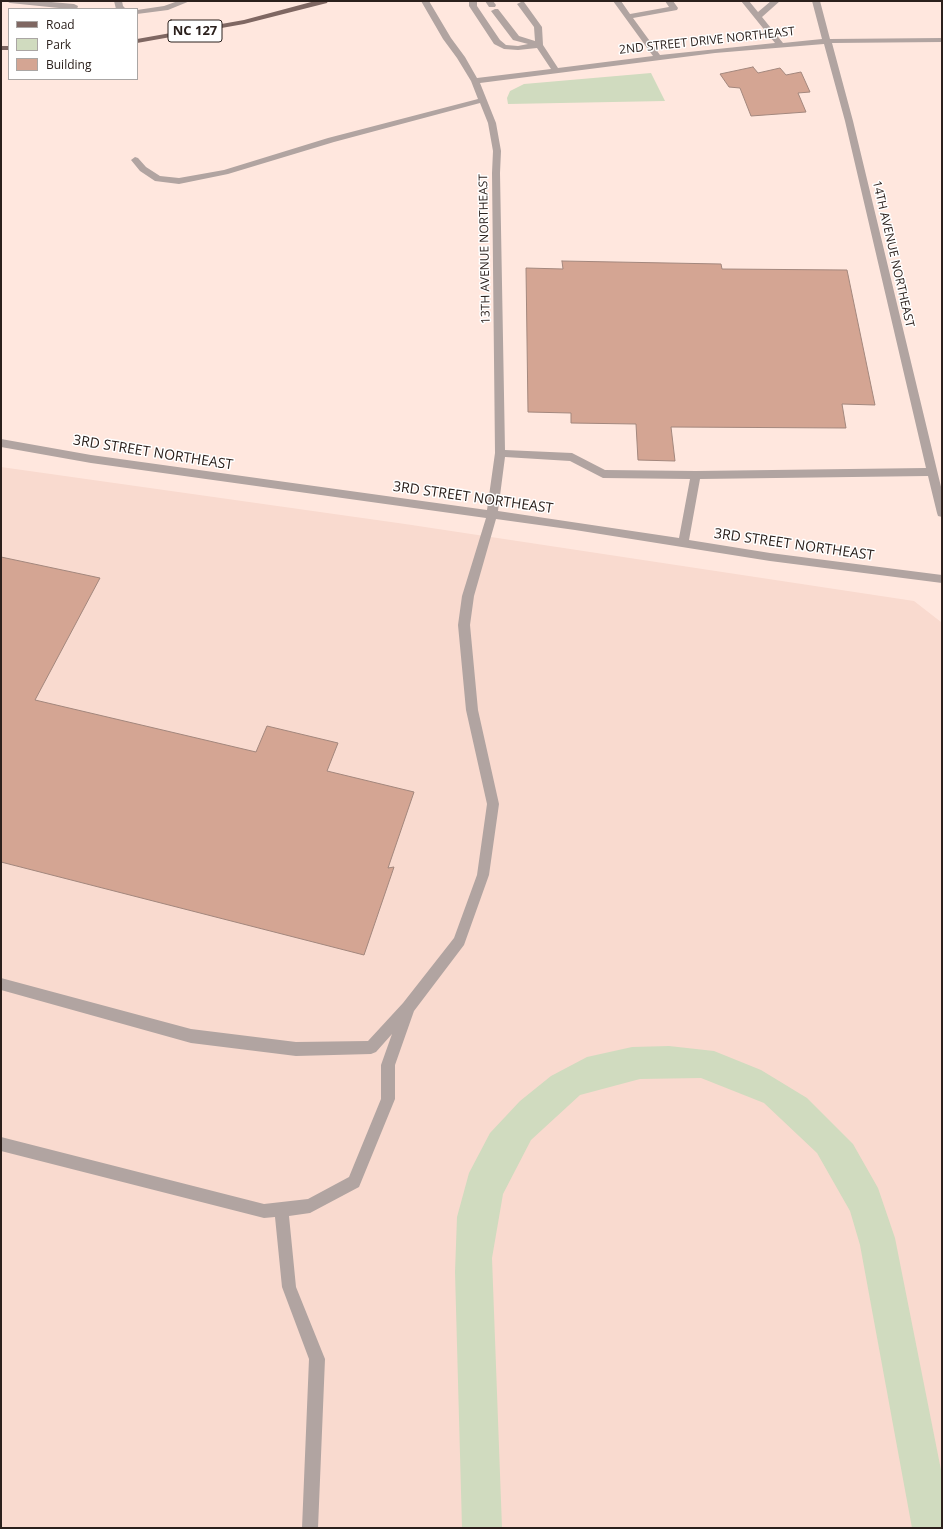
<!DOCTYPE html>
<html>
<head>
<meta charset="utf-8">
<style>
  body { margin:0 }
  #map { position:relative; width:943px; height:1529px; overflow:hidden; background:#ffe7de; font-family:"Open Sans",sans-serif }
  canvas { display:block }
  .frame { position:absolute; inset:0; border:2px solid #2b201c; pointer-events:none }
  .legend { position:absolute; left:8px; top:8px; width:130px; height:72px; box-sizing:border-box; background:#fff; border:1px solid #aaa6a4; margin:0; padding:5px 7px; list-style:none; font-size:12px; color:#2b201c }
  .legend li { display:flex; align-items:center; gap:8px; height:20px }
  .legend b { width:20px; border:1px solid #aaa6a4 }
</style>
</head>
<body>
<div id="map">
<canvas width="943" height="1529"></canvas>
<div class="frame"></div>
<ul class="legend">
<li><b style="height:5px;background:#7f6762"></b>Road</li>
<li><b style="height:11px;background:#d0dbbf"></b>Park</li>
<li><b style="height:11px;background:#d4a593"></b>Building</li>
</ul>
</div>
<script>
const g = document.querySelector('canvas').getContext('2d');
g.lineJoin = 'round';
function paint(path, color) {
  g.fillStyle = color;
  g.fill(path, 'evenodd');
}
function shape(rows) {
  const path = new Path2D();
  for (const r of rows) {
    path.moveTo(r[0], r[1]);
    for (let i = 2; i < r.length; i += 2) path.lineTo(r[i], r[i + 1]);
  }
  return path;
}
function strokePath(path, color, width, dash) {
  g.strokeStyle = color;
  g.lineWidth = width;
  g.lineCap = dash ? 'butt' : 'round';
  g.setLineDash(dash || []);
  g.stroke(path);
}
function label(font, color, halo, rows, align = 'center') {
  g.font = font + ' "Open Sans",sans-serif';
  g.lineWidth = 3;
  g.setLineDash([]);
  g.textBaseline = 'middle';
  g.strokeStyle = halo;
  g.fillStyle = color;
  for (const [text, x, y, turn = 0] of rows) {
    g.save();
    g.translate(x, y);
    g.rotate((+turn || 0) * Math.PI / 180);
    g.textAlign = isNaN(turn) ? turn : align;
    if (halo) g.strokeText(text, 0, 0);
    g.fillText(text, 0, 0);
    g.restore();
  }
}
paint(shape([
  [1,467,405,524,914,601,941,622,942,1528,1,1528]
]), '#f9dacf');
paint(shape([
  [651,73,665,101,508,104,507,98,510,91,524,84],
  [669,1046,714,1051,761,1070,807,1098,853,1144,878,1188,895,1238,942,1475,942,1528,912,1528,860,1245,850,1211,817,1153,764,1103,701,1078,640,1079,580,1095,531,1140,503,1194,492,1258,502,1528,462,1528,455,1272,457,1217,469,1173,490,1133,520,1101,551,1076,587,1057,632,1047]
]), '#d0dbbf');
const building = shape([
  [753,67,758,73,780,68,786,75,801,72,810,92,798,93,806,112,751,116,740,88,729,87,720,74,753,67],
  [562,261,721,264,722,269,847,270,875,405,842,404,846,428,671,427,675,461,638,460,636,424,571,423,571,413,528,412,526,268,563,269,562,261],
  [1,557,100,578,35,700,256,752,267,726,338,743,327,771,414,792,388,868,394,867,364,955,1,862,1,557]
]);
paint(building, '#d4a593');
strokePath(building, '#a3877d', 1);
paint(shape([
  [6,1,40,1,74,4,78,6,77,9,69,9,10,3,6,1],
  [114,1,122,1,123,6,126,9,116,9,114,1],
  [178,1,190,1,168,10,137,14,137,10,164,6,178,1],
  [421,1,429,1,451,38,465,57,477,78,551,69,537,48,518,50,504,49,494,44,469,6,469,1,477,1,477,6,500,40,506,45,518,46,528,44,513,40,491,11,495,9,498,9,519,36,535,41,534,27,517,4,521,2,524,2,542,27,543,45,558,68,653,56,613,1,621,1,630,14,669,7,665,1,673,1,678,8,677,10,633,18,660,55,775,43,741,1,749,1,758,12,771,1,780,1,762,17,783,43,822,39,812,1,820,1,830,39,942,38,942,42,832,43,853,121,942,491,942,517,938,516,937,513,928,476,700,479,689,540,770,553,942,575,942,583,770,561,575,530,496,519,474,596,470,625,478,710,499,804,489,875,464,945,414,1011,395,1065,395,1099,359,1187,310,1213,289,1216,296,1287,325,1359,318,1528,302,1528,309,1359,282,1287,275,1217,264,1218,1,1151,1,1137,264,1204,308,1199,349,1177,381,1099,381,1065,392,1034,376,1052,371,1054,296,1056,191,1043,1,990,1,978,191,1029,296,1042,368,1041,403,1003,454,938,477,875,487,804,466,710,458,625,462,596,486,518,91,463,1,447,1,439,91,455,487,510,495,453,492,173,493,151,488,123,480,103,334,142,228,174,179,184,155,181,140,171,131,160,135,157,138,158,146,167,160,176,179,178,224,170,328,138,478,99,471,81,457,58,443,39,421,1],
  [824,44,845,121,926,468,696,471,605,470,572,453,505,450,500,173,501,151,496,123,480,83,715,53,824,44],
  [505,457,570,461,603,478,690,479,679,538,498,511,505,457],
  [485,1,493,1,496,5,495,7,489,7,485,1]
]), '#b1a4a1');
paint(shape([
  [315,1,328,1,327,3,244,24,137,43,137,39,244,20,315,1],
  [1,46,9,46,9,50,1,50,1,46]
]), '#7f6762');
label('12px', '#2b201c', '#fff', [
  ["2ND STREET DRIVE NORTHEAST",707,41,-6],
  ["13TH AVENUE NORTHEAST",485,249,-91],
  ["14TH AVENUE NORTHEAST",893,254,77]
]);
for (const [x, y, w] of [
  [195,31,54]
]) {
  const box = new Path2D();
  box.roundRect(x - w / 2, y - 11, w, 22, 3);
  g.fillStyle = '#fff';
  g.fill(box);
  strokePath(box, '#2b201c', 1);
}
label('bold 13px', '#2b201c', null, [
  ["NC 127",195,31]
]);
label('14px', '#2b201c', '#fff', [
  ["3RD STREET NORTHEAST",153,453,9],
  ["3RD STREET NORTHEAST",473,498,8],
  ["3RD STREET NORTHEAST",794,545,8]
]);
</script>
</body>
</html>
